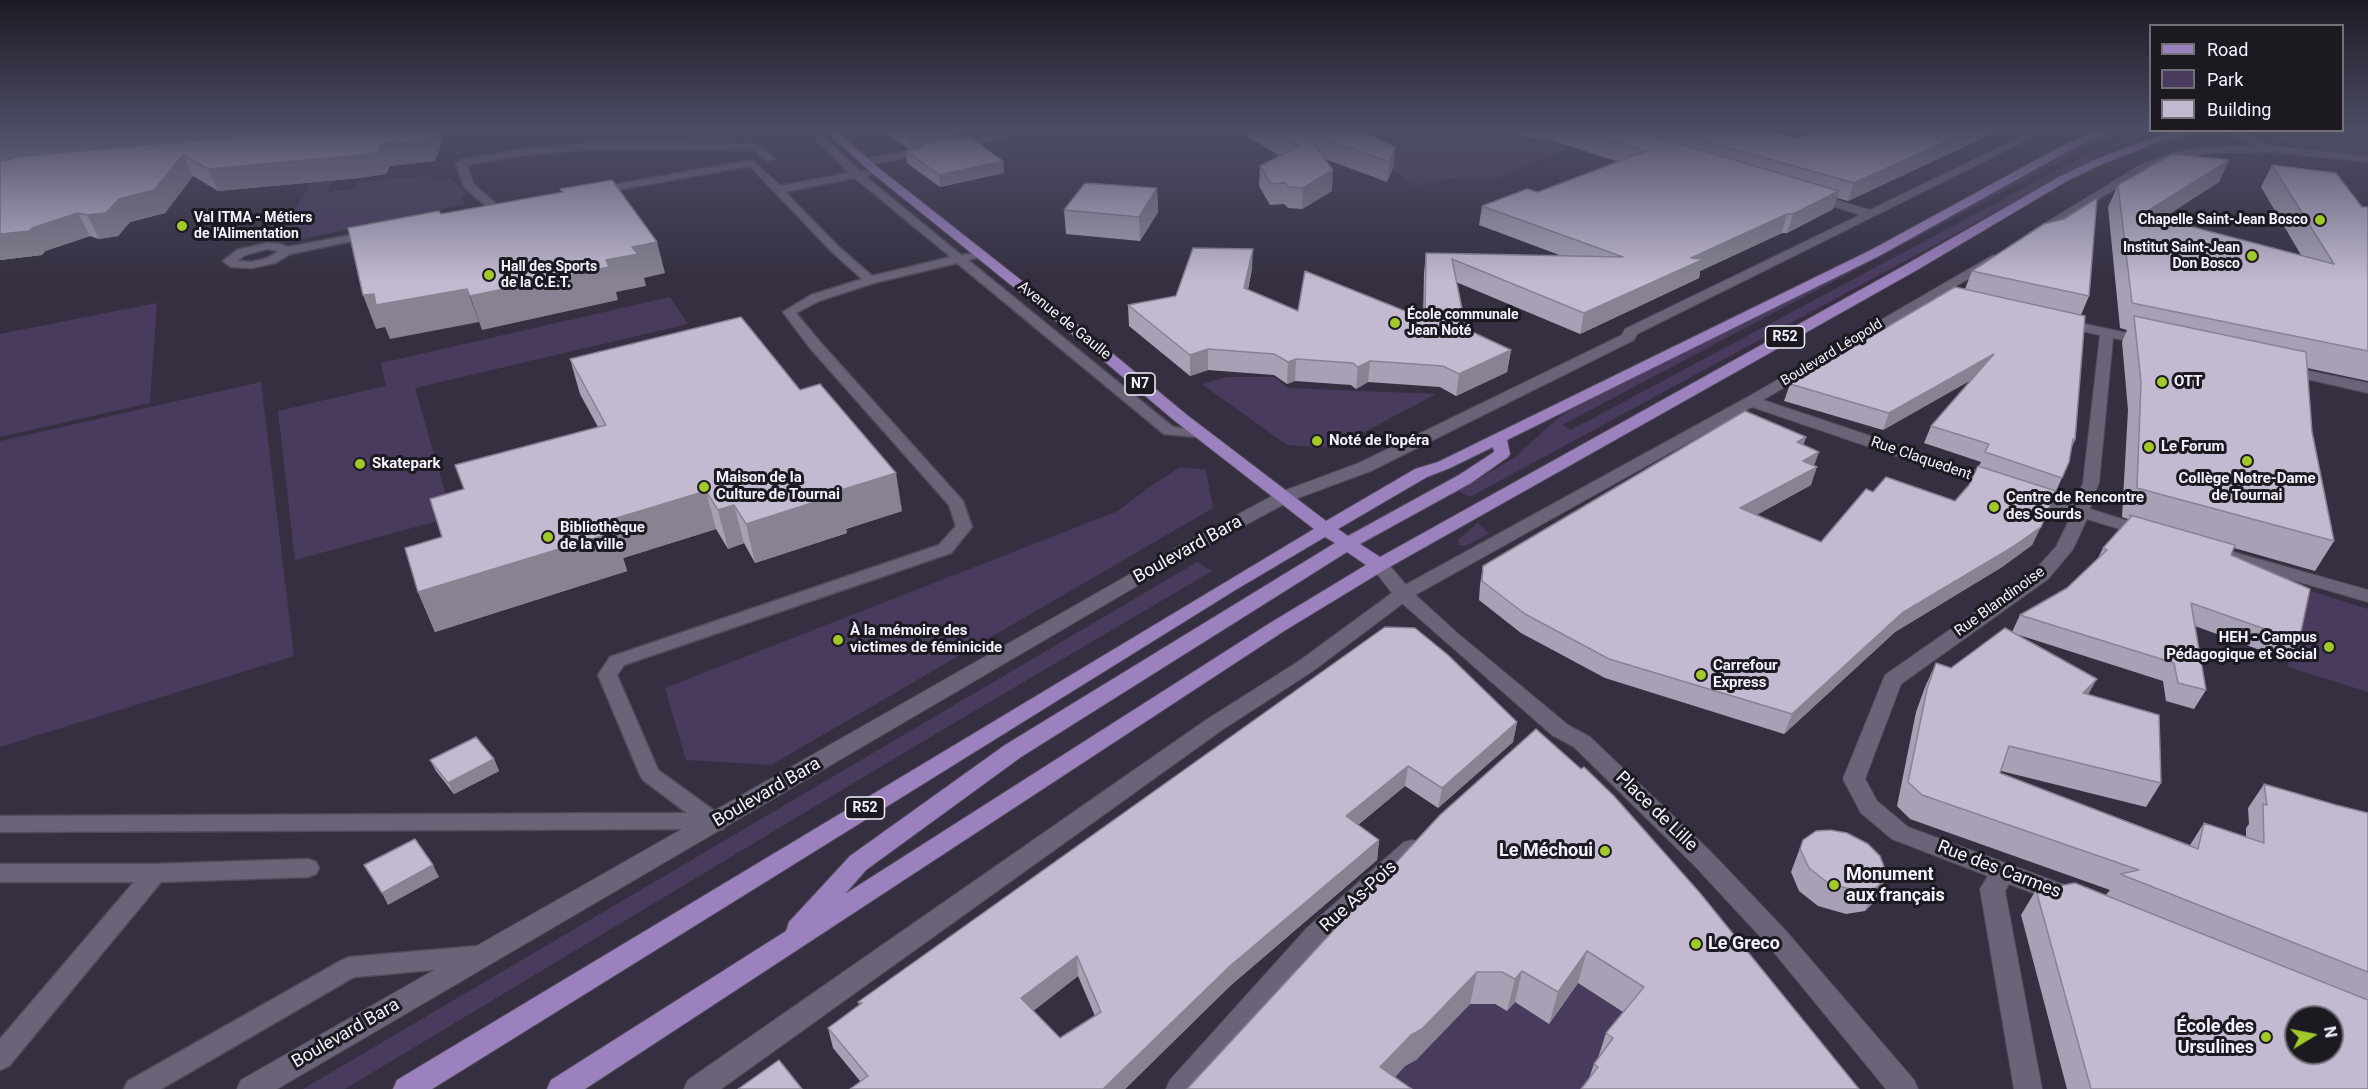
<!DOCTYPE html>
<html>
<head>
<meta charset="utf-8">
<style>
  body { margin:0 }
  #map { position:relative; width:2368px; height:1089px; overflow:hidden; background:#362f41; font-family:Roboto,sans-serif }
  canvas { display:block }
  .legend { position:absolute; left:2149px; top:24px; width:195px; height:108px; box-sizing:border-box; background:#1c1921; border:2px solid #736f79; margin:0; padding:8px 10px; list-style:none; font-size:18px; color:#f5f1fd }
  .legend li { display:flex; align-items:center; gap:12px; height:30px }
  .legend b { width:30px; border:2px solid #736f79 }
  .north { position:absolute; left:2284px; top:1005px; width:60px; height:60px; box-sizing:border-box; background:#1c1921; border:2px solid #736f79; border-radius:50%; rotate:80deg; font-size:16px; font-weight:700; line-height:24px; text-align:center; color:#f5f1fd }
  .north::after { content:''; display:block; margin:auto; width:21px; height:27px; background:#a1c929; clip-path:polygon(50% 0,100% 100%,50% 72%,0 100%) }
</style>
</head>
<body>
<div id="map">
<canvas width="2368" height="1089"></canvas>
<ul class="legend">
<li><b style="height:8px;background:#9c81bf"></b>Road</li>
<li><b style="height:16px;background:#493b5d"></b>Park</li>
<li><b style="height:16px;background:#c3bad1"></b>Building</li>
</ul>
<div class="north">N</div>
</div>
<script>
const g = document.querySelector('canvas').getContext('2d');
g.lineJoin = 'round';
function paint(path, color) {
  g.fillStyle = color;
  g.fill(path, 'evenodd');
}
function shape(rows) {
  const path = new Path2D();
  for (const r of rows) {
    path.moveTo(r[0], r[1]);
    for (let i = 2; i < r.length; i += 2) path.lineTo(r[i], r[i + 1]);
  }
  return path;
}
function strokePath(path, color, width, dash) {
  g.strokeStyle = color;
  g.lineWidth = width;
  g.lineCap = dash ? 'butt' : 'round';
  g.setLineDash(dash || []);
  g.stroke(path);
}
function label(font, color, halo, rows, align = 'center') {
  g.font = font + ' Roboto,sans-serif';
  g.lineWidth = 6;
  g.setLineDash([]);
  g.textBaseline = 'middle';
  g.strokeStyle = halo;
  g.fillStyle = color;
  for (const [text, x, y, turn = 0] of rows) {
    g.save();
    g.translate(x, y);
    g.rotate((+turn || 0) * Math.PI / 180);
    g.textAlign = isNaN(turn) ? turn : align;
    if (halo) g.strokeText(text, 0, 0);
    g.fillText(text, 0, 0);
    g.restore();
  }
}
paint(shape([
  [1383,130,1492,130,1531,143,1571,132,1587,140,1498,178,1455,178,1414,186,1364,144,1395,138],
  [2119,130,2138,130,2107,139,2063,160,1562,425,1571,430,2097,149,2150,131,2171,131,2132,141,2104,153,1470,497,1458,491,1514,458,1558,418,1587,400,1934,219,2099,135],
  [2368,130,2368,155,2305,148,2258,131],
  [432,175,431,181,450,178,466,192,462,197,465,204,294,241,286,228,309,184,332,181,327,192,354,189,358,183],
  [670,297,688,324,415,388,452,517,295,560,278,411,386,386,381,363],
  [157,303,150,403,0,437,0,334],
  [1227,377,1274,377,1288,388,1436,394,1334,448,1287,445,1202,384],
  [261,382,294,656,0,747,0,441],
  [1181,467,1206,470,1213,508,771,765,686,760,665,688,1118,511,1149,487],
  [1478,523,1489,533,1466,546,1458,545,1459,539],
  [1197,562,1212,571,932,736,345,1089,303,1089],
  [2311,591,2368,609,2368,692,2288,667,2291,636],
  [1578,983,1633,1019,1588,1089,1384,1089,1404,1067,1414,1062,1472,1002,1491,1003,1507,1010,1515,1002]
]), '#493b5d');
const service = shape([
  [444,130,465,130,460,133,419,139,414,136,444,130],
  [807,130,817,130,859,171,870,171,870,175,865,176,961,255,984,252,984,256,968,260,1173,427,1208,432,1210,435,1208,438,1164,434,957,263,874,283,819,301,796,313,820,342,963,501,972,527,951,553,624,665,617,675,658,770,723,817,726,823,723,829,715,831,683,829,0,832,0,816,687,813,643,780,640,775,598,675,610,657,939,545,956,526,949,505,810,348,783,312,811,295,862,279,831,251,750,166,595,194,590,191,595,188,752,160,780,186,849,173,807,130],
  [855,178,951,257,872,276,839,247,785,192,855,178],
  [1022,130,1040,130,955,148,950,145,955,142,1022,130],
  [591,143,757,144,775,159,767,161,754,150,591,149,518,156,467,165,473,184,494,202,498,211,493,214,489,213,484,204,464,187,456,163,461,160,518,150,591,143],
  [927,148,932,151,930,153,866,165,861,162,866,159,927,148],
  [372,231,378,234,376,236,290,254,275,263,252,268,231,267,223,261,237,250,267,243,281,244,288,247,372,231],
  [267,249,279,251,267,258,252,262,237,261,245,255,267,249],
  [308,859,316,862,319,868,316,874,308,877,161,882,9,1066,0,1070,0,1039,134,882,0,882,0,864,155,864,308,859],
  [478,946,486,949,490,956,486,963,478,966,354,977,161,1089,124,1089,128,1081,342,960,350,957,478,946]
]);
const minor = shape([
  [2035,130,2047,130,1637,334,1634,340,1371,471,1290,501,1195,552,277,1089,237,1089,241,1080,1183,544,1278,493,1359,463,1622,335,1625,329,1860,215,1808,198,1808,194,1816,194,1870,210,2035,130],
  [2223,130,2238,130,2270,146,2368,156,2368,162,2270,152,2212,153,2182,157,2148,169,2039,236,2035,237,2029,233,2140,165,2180,151,2212,147,2255,146,2223,130],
  [1993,255,1999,259,1997,262,1763,400,2002,480,2004,484,2002,488,1990,488,1752,407,1410,598,1313,671,1222,730,721,1089,684,1089,688,1080,1206,720,1299,661,1396,590,1746,398,1993,255],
  [2062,319,2146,337,2153,341,2146,345,2113,338,2099,483,2093,496,2090,509,2151,528,2154,532,2151,536,2145,537,2087,519,2073,549,2048,579,1901,684,1865,779,1877,801,1908,827,2078,890,2081,897,2078,904,2069,907,2009,884,2005,891,2042,1089,2014,1089,1980,889,1988,876,1892,839,1861,813,1843,779,1885,675,2034,571,2056,547,2072,514,2022,499,2019,495,2022,491,2028,490,2074,504,2083,483,2100,335,2057,326,2055,323,2057,320,2062,319],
  [2285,366,2368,383,2368,393,2280,373,2278,370,2280,367,2285,366],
  [2223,549,2368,590,2368,602,2217,558,2214,554,2217,550,2223,549],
  [1412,840,1420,842,1424,849,1420,856,1325,942,1198,1089,1166,1089,1170,1080,1307,928,1404,842,1412,840]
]);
const tertiary = shape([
  [1379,559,1386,561,1410,590,1456,632,1568,725,1590,737,1711,852,1786,931,1914,1080,1918,1089,1886,1089,1768,945,1695,866,1574,747,1552,735,1396,598,1370,565,1372,561,1379,559]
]);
const primary = shape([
  [824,130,835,130,880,169,1083,329,1187,415,1326,521,1415,469,1438,462,1871,250,2062,146,2100,130,2113,130,2070,150,1879,256,1507,440,1510,454,1508,457,1471,483,1360,544,1380,557,1907,264,2059,177,2094,160,2149,139,2185,130,2205,130,2156,143,2102,164,2067,181,1917,270,1386,569,1284,631,585,1089,547,1089,551,1080,786,931,789,922,850,856,1005,745,1335,543,1325,537,1237,589,432,1089,393,1089,397,1080,1314,529,1175,421,1073,335,872,173,824,130],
  [1493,447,1494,452,1459,475,1348,536,1338,529,1427,477,1450,468,1493,447],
  [1347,552,1366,565,1270,623,845,894,866,870,1021,757,1347,552]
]);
strokePath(service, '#524b5a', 3);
strokePath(minor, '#524b5a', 2);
strokePath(tertiary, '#524b5a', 2);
strokePath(primary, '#524b5a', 2);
paint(service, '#6b6378');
paint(minor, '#6b6378');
paint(tertiary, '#6b6378');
paint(primary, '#9c81bf');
paint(shape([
  [0,130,440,130,443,138,435,161,390,166,386,174,360,178,218,191,193,176,165,213,130,222,118,236,99,239,90,236,45,251,42,255,0,260],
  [881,130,982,130,957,135,957,138,1003,161,1004,173,940,187,907,163,906,151,920,148,920,147,909,149],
  [1237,130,1362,130,1394,166,1387,182,1325,159,1332,191,1302,209,1288,208,1284,204,1270,205,1259,186,1260,166,1280,156],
  [1504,130,1766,130,1797,138,2000,130,1848,201,1837,198,1833,209,1787,233,1782,233,1700,271,1699,278,1580,334,1456,282,1466,329,1511,350,1507,372,1456,396,1440,387,1368,382,1356,389,1351,385,1295,381,1287,384,1274,375,1208,370,1190,376,1129,326,1128,305,1176,296,1252,269,1248,290,1298,311,1423,318,1424,273,1426,253,1562,256,1479,225,1482,206,1538,192,1619,162,1547,139,1537,140],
  [2229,160,2219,182,2161,219,2301,255,2261,187,2272,165,2362,207,2368,207,2368,381,2307,368,2312,432,2334,541,2315,571,2234,548,2231,555,2299,641,2287,660,2195,626,2206,690,2194,709,2166,701,2163,681,2019,635,2088,695,2161,783,2146,807,2001,771,2000,773,2190,845,2204,823,2246,837,2246,828,2249,824,2248,808,2264,784,2336,805,2368,813,2368,1089,2067,1089,2021,915,2036,890,2106,895,2110,890,1910,819,1897,806,1916,712,1925,687,1936,663,1951,668,2012,632,2020,615,2067,588,2098,558,2103,548,2126,522,2128,519,2122,517,2128,410,2122,342,2127,330,2120,328,2108,207,2118,185],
  [1157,188,1158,212,1140,241,1066,234,1064,210],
  [1972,271,2089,296,2081,315,2075,440,2071,449,2069,462,2032,545,2002,567,1895,632,1784,734,1605,678,1521,633,1479,600,1480,585,1483,566,1806,437,1803,445,1814,466,1811,485,1756,515,1821,542,1873,492,1955,501,1969,485,1981,462,1924,443,1931,426,1971,380,1883,430,1784,401,1790,384,1965,289],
  [570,359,800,390,902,511,846,529,847,533,755,563,744,543,728,549,716,529,623,558,627,571,435,632,418,592,464,489,598,427,580,394],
  [1385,627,1517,722,1513,742,1438,808,1405,786,1358,825,1379,840,1377,860,1230,986,1125,1089,860,1081,833,1048,828,1028,859,1005,858,1002],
  [1078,976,1095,1016,1060,1038,1033,1011],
  [494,759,499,771,454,794,436,771,430,760],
  [1440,815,1859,1089,1589,1078,1594,1064,1598,1058,1606,1033,1623,1012,1578,983,1549,1024,1515,1002,1507,1011,1495,1004,1470,1004,1416,1060,1405,1066,1395,1077,1187,1089],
  [1803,840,1885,879,1874,902,1865,911,1846,914,1818,906,1799,891,1791,872]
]), '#a8a0b4');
paint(shape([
  [0,130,427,130,0,161],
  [431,130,440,130,443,138,435,161,390,166,386,174,360,178,218,191,208,169,382,144],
  [945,130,982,130,957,135,957,140,920,145,920,147,909,149,908,136],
  [1539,130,1548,130,1547,139,1537,140],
  [1970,130,2000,130,1848,201,1854,183],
  [1395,147,1394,166,1387,182,1389,162],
  [183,155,193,176,165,213,130,222,118,236,99,239,87,215,119,199],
  [2229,160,2219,182,2132,238,2143,214],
  [1003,161,1004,173,940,187,939,175],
  [1333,170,1332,191,1302,209,1303,188],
  [1157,188,1158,212,1140,241,1139,217],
  [1839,191,1833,209,1787,233,1793,214],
  [78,213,90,236,45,251,42,255,0,260,0,234,32,228],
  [1787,214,1782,233,1700,271,1699,278,1580,334,1584,313,1691,258],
  [657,242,665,273,644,278,646,286,616,292,618,300,482,330,470,296,632,247],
  [1253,249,1252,269,1243,309,1244,288],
  [467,289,479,322,390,339,385,327,376,329,363,295,374,294],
  [1208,349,1208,370,1190,376,1190,355],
  [1511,350,1507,372,1456,396,1459,374],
  [1994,354,1987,371,1883,430,1889,413],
  [1296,359,1295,381,1287,384,1288,362],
  [1370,361,1368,382,1356,389,1358,367],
  [1806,437,1800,455,1797,442],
  [1819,452,1813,469,1817,467,1811,485,1735,527,1740,508,1803,461],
  [896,473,902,511,846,529,847,533,755,563,746,524,838,491],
  [706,491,716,529,623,558,627,571,435,632,418,592,610,520],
  [734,505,744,543,728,549,718,510],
  [2041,527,2032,545,2002,567,1895,632,1784,734,1792,714,1902,613],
  [2097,679,2084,702,2083,693],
  [1517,722,1513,742,1438,808,1442,788],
  [494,759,499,771,454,794,448,783],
  [1408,766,1405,786,1344,836,1346,816],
  [1379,840,1377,860,1230,986,1125,1089,1103,1089,1230,966],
  [433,865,439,877,388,905,382,893],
  [1885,879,1874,902,1865,911,1876,888],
  [1587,951,1578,983,1549,1024,1558,992],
  [1077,956,1078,976,1023,1019,1021,998],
  [1522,971,1515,1002,1507,1011,1515,979],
  [1477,972,1470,1004,1416,1060,1405,1066,1384,1089,1380,1067,1411,1035]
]), '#888292');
const building = shape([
  [27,130,56,130,28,132,27,130],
  [304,130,431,130,427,140,382,144,378,152,351,156,208,169,183,155,154,190,119,199,106,213,87,215,78,213,32,228,29,231,0,234,0,162,17,157,304,130],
  [897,130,945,130,908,136,897,130],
  [1269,130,1362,130,1395,147,1389,162,1305,132,1333,170,1303,188,1289,187,1285,183,1271,184,1260,166,1298,146,1269,130],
  [1575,130,1634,130,1839,191,1793,214,1787,214,1691,258,1704,259,1584,313,1452,259,1466,329,1511,350,1459,374,1443,366,1370,361,1358,367,1353,363,1296,359,1288,362,1274,354,1208,349,1190,355,1128,305,1176,296,1193,248,1253,249,1244,288,1298,311,1305,271,1425,319,1426,253,1623,257,1482,206,1527,189,1538,192,1646,151,1575,130],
  [1666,130,1766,130,1797,138,1817,130,1970,130,1854,183,1666,130],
  [968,136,1003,161,939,175,906,151,923,147,920,145,968,136],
  [2172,154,2229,160,2143,214,2334,264,2272,165,2336,173,2362,207,2368,207,2368,351,2132,303,2118,185,2172,154],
  [612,180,657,242,632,247,638,254,606,260,609,267,470,296,467,289,376,305,374,294,363,295,348,228,439,211,441,214,563,192,560,189,612,180],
  [1085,183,1157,188,1139,217,1064,210,1085,183],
  [2097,198,2089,296,1972,271,2044,224,2064,219,2097,198],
  [1955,287,2085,316,2075,440,2073,439,2069,462,2062,478,1985,452,1989,444,1931,426,1994,354,1889,413,1790,384,1955,287],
  [2134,316,2306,352,2312,432,2334,541,2137,488,2141,382,2134,316],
  [741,317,800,390,820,384,896,473,838,491,840,494,746,524,734,505,718,510,706,491,610,520,615,532,418,592,405,548,442,537,430,499,464,489,455,465,606,425,570,359,741,317],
  [1745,411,1806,437,1797,442,1819,452,1803,461,1817,467,1740,508,1821,542,1866,489,1873,492,1886,477,1955,501,1969,485,1978,466,2056,491,2041,527,2011,548,1902,613,1792,714,1609,659,1525,614,1482,581,1483,566,1745,411],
  [2130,515,2235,545,2231,555,2310,589,2299,641,2191,603,2206,690,2178,683,2174,663,2020,615,2067,588,2107,550,2103,548,2130,518,2130,515],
  [1385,627,1415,628,1448,655,1517,722,1442,788,1408,766,1346,816,1379,840,1230,966,1103,1089,850,1089,868,1076,828,1028,862,1003,858,1002,1385,627],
  [1077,956,1101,1012,1060,1038,1021,998,1077,956],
  [2005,628,2097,679,2083,693,2159,715,2161,783,2009,746,2000,773,2198,849,2204,823,2264,843,2263,804,2267,805,2264,784,2336,805,2368,813,2368,972,2120,874,2139,870,1922,795,1908,782,1927,689,1936,663,1951,668,2005,628],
  [1536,729,1581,769,1584,767,1614,796,1700,893,1859,1089,1581,1089,1598,1067,1594,1064,1613,1038,1606,1033,1644,987,1587,951,1558,992,1522,971,1515,979,1502,972,1477,972,1422,1029,1411,1035,1380,1067,1412,1089,1187,1089,1440,815,1536,729],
  [476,737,494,759,448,783,430,760,476,737],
  [1830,830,1847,833,1868,844,1880,856,1886,872,1885,879,1876,888,1857,891,1828,883,1809,868,1800,849,1803,840,1816,831,1830,830],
  [415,839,433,865,382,893,364,865,415,839],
  [2075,883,2368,1000,2368,1089,2091,1089,2036,890,2075,883],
  [2296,1017,2332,1017,2332,1053,2296,1053,2296,1017],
  [779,1060,802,1089,738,1089,779,1060]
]);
paint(building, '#c3bad1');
strokePath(building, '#888292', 1.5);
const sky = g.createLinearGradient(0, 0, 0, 282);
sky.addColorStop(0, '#1e1a24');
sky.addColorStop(0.46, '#4c4d65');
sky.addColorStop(1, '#4c4d6500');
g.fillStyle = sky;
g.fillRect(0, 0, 2368, 282);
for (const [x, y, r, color] of [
  [2320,220,6,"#a1c929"],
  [182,226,6,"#a1c929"],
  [2252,256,6,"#a1c929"],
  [489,275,6,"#a1c929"],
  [1395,323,6,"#a1c929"],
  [2162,382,6,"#a1c929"],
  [1317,441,6,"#a1c929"],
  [2149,447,6,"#a1c929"],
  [2247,461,6,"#a1c929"],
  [360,464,6,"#a1c929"],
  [704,487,6,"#a1c929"],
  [1994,507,6,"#a1c929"],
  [548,537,6,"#a1c929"],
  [838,640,6,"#a1c929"],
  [2329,647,6,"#a1c929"],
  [1701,675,6,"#a1c929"],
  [1605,851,6,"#a1c929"],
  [1834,885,6,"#a1c929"],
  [1696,944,6,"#a1c929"],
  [2266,1037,6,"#a1c929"]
]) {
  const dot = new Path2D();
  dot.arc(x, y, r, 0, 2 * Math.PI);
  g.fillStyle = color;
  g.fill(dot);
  strokePath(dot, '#1c1921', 2);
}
label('bold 14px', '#f5f1fd', '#1c1921', [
  ["Val ITMA - Métiers",194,218],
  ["de l'Alimentation",194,234],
  ["Chapelle Saint-Jean Bosco",2308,220,"right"],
  ["Institut Saint-Jean",2240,248,"right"],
  ["Don Bosco",2240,264,"right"],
  ["Hall des Sports",501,267],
  ["de la C.E.T.",501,283],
  ["École communale",1407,315],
  ["Jean Noté",1407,331]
], 'left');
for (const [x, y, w] of [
  [1785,337,39],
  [1140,384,30],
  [865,808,39]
]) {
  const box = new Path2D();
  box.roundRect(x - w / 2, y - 11, w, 22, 4.5);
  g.fillStyle = '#1c1921';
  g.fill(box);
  strokePath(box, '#f5f1fd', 1.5);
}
label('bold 14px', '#f5f1fd', null, [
  ["R52",1785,337],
  ["N7",1140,384],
  ["R52",865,808]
]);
label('14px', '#f5f1fd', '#1c1921', [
  ["Boulevard Léopold",1832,353,-31]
]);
label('15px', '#f5f1fd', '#1c1921', [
  ["Avenue de Gaulle",1064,321,39],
  ["Rue Claquedent",1921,459,19],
  ["Rue Blandinoise",2000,602,-36]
]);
label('bold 15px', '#f5f1fd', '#1c1921', [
  ["OTT",2174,382],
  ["Noté de l'opéra",1329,441],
  ["Le Forum",2161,447],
  ["Skatepark",372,464],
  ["Maison de la",716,478],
  ["Culture de Tournai",716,495],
  ["Collège Notre-Dame",2247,479,"center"],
  ["de Tournai",2247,496,"center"],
  ["Centre de Rencontre",2006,498],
  ["des Sourds",2006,515],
  ["Bibliothèque",560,528],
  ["de la ville",560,545],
  ["À la mémoire des",850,631],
  ["victimes de féminicide",850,648],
  ["HEH - Campus",2317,638,"right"],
  ["Pédagogique et Social",2317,655,"right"],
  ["Carrefour",1713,666],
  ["Express",1713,683]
], 'left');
label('18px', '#f5f1fd', '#1c1921', [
  ["Boulevard Bara",1188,550,-29],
  ["Boulevard Bara",767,793,-30],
  ["Place de Lille",1656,812,44],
  ["Rue des Carmes",1999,870,21],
  ["Rue As-Pois",1359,897,-42],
  ["Boulevard Bara",346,1034,-30]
]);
label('bold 18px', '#f5f1fd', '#1c1921', [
  ["Le Méchoui",1593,851],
  ["Monument",1846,875,"left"],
  ["aux français",1846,896,"left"],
  ["Le Greco",1708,944,"left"],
  ["École des",2254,1027],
  ["Ursulines",2254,1048]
], 'right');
</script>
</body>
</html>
